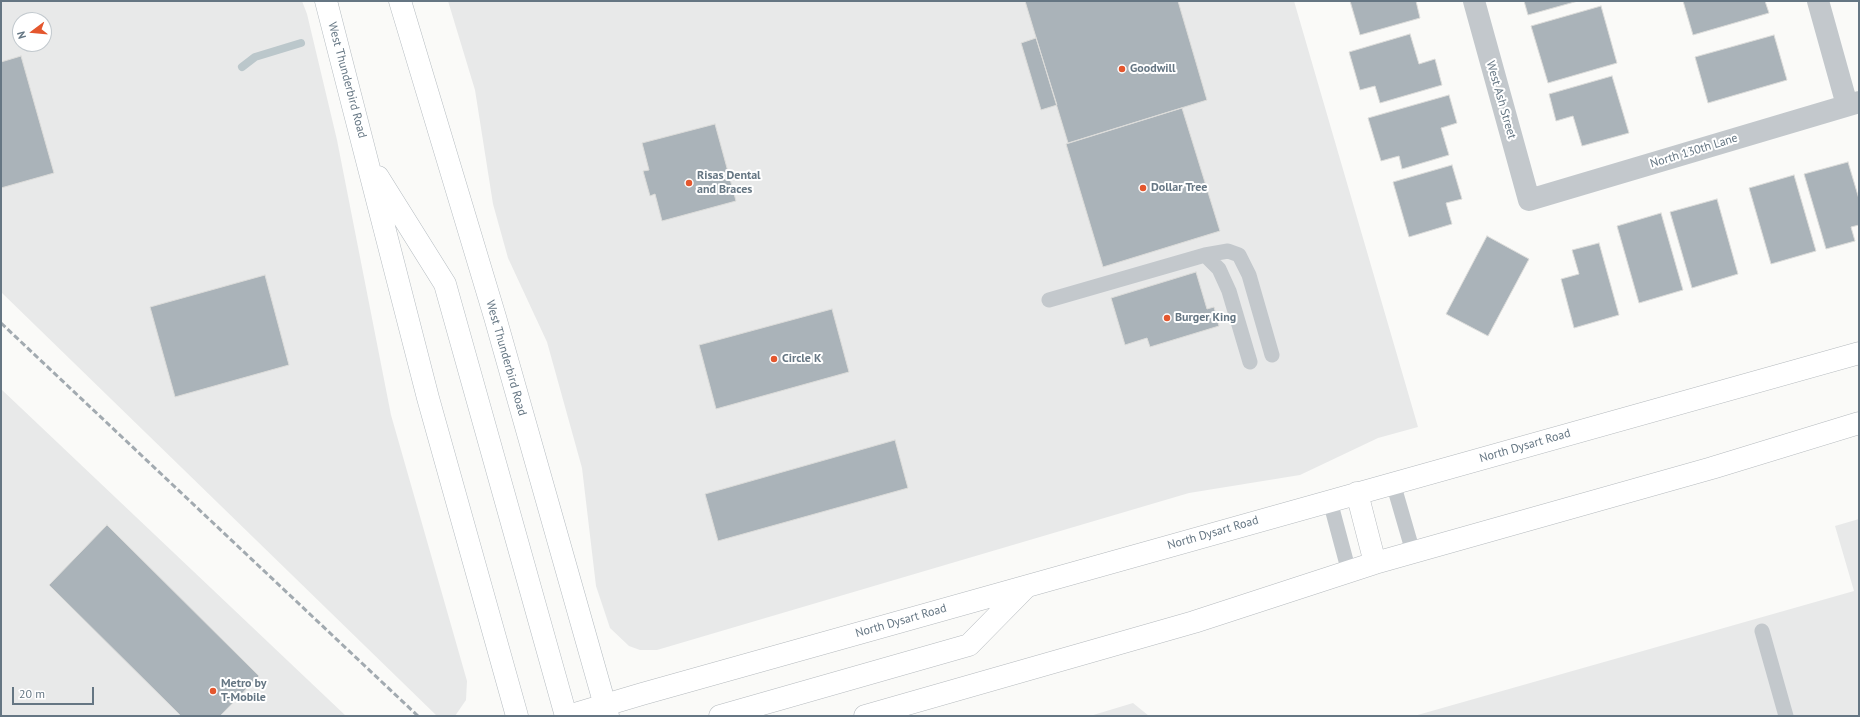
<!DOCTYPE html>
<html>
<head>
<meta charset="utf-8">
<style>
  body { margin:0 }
  #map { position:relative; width:1860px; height:717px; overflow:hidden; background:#fafaf8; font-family:"PT Sans",sans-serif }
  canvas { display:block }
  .frame { position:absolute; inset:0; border:2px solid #657683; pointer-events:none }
  .north { position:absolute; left:12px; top:12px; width:40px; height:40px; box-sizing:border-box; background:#fff; border:1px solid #c1c8cd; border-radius:50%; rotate:254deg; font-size:11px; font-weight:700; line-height:16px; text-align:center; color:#657683 }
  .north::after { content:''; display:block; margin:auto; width:14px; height:18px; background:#e4572e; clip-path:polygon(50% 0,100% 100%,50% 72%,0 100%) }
  .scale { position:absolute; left:12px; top:687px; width:82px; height:18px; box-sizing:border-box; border:2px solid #657683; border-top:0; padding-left:5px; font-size:12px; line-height:14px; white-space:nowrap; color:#657683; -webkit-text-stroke:3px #fff; paint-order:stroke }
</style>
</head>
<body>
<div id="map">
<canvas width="1860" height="717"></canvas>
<div class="frame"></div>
<div class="north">N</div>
<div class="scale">20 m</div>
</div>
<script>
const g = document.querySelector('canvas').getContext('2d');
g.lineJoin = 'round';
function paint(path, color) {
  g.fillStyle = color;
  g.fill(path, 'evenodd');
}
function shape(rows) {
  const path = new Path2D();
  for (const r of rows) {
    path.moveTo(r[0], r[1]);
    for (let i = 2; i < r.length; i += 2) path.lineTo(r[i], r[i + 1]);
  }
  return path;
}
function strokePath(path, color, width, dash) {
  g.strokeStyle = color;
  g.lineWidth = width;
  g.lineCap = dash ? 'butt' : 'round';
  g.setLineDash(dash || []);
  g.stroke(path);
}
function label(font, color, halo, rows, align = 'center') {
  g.font = font + ' "PT Sans",sans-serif';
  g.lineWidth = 4;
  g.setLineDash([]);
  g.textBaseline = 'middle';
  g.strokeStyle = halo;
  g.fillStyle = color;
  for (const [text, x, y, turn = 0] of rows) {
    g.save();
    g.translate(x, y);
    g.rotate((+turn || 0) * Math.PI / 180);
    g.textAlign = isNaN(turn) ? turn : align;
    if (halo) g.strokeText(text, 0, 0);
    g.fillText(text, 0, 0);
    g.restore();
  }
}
paint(shape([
  [1,1,302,1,307,14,337,140,391,415,467,681,466,700,455,716,437,716,1,292],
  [20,20,44,20,44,44,20,44],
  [448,1,1294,1,1418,427,1378,438,1300,475,1189,493,657,650,640,650,629,646,610,628,596,586,582,468,547,342,508,258,493,204,475,90],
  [1,389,346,716,1,716],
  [1859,519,1859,716,1414,716,1854,591,1835,526],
  [1133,703,1149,716,1089,716,1090,716]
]), '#e8e9e9');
strokePath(shape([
  [242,67,255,57,301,43]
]), '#bbc7cb', 8);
const building = shape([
  [1025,1,1178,1,1207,100,1068,143,1025,1],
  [1350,1,1416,1,1420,18,1360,35,1350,1],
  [1524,1,1578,1,1528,15,1524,1],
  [1683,1,1765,1,1769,13,1693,35,1683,1],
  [1601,6,1617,63,1548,83,1531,26,1601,6],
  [1410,34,1419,64,1435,59,1442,85,1380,103,1375,86,1360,90,1349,52,1410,34],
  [1774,35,1787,80,1708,103,1695,57,1774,35],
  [1036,38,1057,105,1041,110,1021,43,1036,38],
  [21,56,54,173,1,188,1,62,21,56],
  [1612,76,1629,133,1582,146,1573,116,1556,121,1549,94,1612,76],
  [1449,95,1457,123,1441,128,1449,155,1402,169,1399,156,1381,161,1368,118,1449,95],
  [1182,108,1220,231,1103,267,1066,144,1182,108],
  [715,124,736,201,662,221,655,194,650,196,643,171,649,170,642,143,715,124],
  [1848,162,1859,199,1859,225,1851,227,1855,241,1826,249,1804,174,1848,162],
  [1452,165,1462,199,1446,203,1452,224,1409,237,1393,182,1452,165],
  [1794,175,1816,251,1771,264,1749,188,1794,175],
  [1717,199,1738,274,1692,288,1670,212,1717,199],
  [1661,213,1683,290,1639,303,1617,226,1661,213],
  [1487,236,1529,259,1488,336,1446,314,1487,236],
  [1599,243,1619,315,1574,328,1561,279,1579,274,1572,250,1599,243],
  [1196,272,1207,309,1214,307,1219,326,1150,347,1147,338,1125,345,1111,298,1196,272],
  [265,275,289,365,175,397,150,307,265,275],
  [832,309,849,372,716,409,699,345,832,309],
  [895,440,908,488,718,541,705,494,895,440],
  [107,525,259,676,220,716,181,716,49,585,107,525]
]);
paint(building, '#aab3b9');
strokePath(building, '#dcdcda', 1);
const secondary = shape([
  [326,1,428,398,517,716],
  [400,1,495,317,608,716],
  [378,177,445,284,566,716]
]);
const primary = shape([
  [1357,493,1375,563],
  [568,716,642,694,1859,353],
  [720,716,969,645,1026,587],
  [865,716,1194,622,1375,563,1712,468,1859,423]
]);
strokePath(secondary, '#b3babf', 23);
strokePath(primary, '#b5babe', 23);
strokePath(shape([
  [1205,255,1219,269,1229,291,1250,362],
  [1049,300,1205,255,1228,251,1239,255,1249,275,1272,355],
  [1393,483,1413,552],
  [1330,501,1349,572],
  [1762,631,1786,716]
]), '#c3c8cc', 15);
strokePath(shape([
  [1474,1,1529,200,1859,102],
  [1818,1,1847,105]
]), '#c3c8cc', 22);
strokePath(secondary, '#fff', 22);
strokePath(primary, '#fff', 22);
strokePath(shape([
  [1,323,418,716]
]), '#a2aab0', 3, [6, 3]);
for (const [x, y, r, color] of [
  [1122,69,4,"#e4572e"],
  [689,183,4,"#e4572e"],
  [1143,188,4,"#e4572e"],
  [1167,318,4,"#e4572e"],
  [774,359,4,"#e4572e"],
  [213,691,4,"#e4572e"]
]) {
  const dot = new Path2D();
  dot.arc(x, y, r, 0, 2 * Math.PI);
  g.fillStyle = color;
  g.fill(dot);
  strokePath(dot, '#fff', 1.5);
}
label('bold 12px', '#657683', '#fff', [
  ["Goodwill",1130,69],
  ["Risas Dental",697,176],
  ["and Braces",697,190],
  ["Dollar Tree",1151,188],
  ["Burger King",1175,318],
  ["Circle K",782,359],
  ["Metro by",221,684],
  ["T-Mobile",221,698]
], 'left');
label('12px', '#657683', '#fff', [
  ["West Thunderbird Road",347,80,75],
  ["West Ash Street",1501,100,74],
  ["North 130th Lane",1694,151,-17],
  ["West Thunderbird Road",506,358,74],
  ["North Dysart Road",1525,446,-16],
  ["North Dysart Road",1213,533,-16],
  ["North Dysart Road",901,621,-16]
]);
</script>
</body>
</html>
